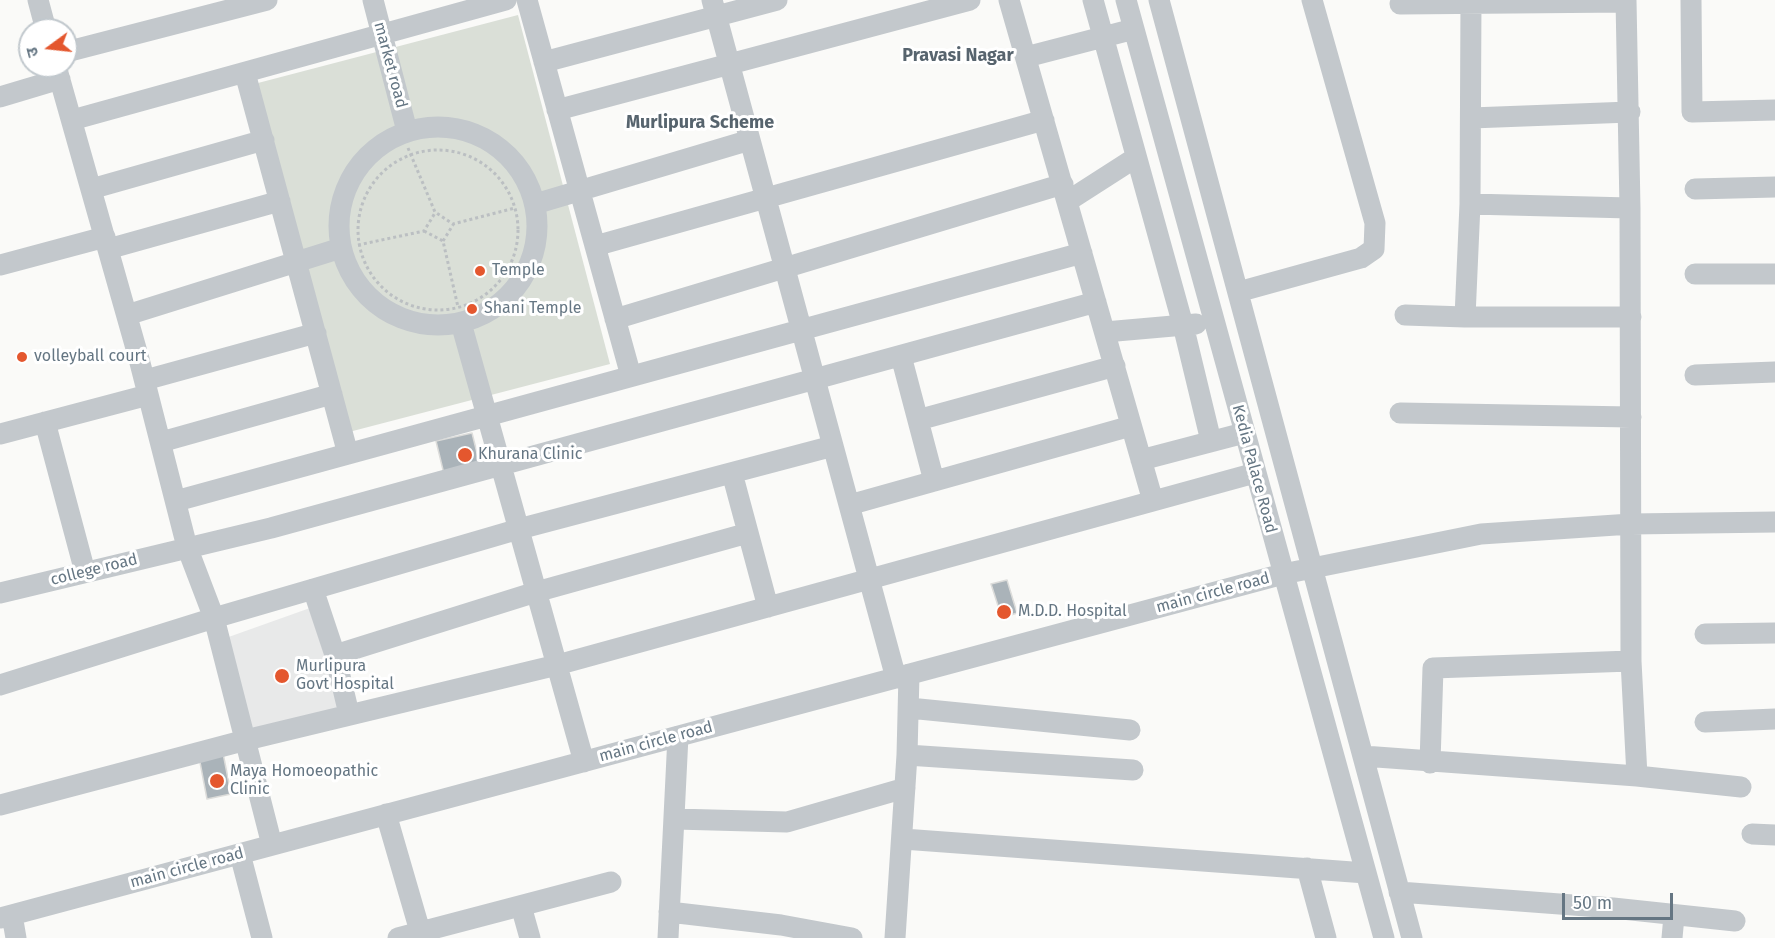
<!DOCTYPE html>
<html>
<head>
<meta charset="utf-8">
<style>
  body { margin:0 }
  #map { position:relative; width:1775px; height:938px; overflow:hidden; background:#fafaf8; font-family:"Fira Sans","Noto Sans Devanagari",sans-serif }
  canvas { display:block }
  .north { position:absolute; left:18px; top:18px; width:60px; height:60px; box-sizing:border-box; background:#fff; border:2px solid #c1c8cd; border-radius:50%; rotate:255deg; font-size:16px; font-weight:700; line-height:24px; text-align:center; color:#657683 }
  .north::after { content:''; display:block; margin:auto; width:21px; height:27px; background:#e4572e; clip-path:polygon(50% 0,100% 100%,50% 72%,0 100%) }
  .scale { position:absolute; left:1562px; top:893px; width:111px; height:27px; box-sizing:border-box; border:3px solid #657683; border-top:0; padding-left:8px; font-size:18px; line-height:21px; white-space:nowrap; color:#657683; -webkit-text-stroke:4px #fff; paint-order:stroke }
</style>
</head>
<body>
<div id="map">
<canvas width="1775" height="938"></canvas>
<div class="north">उ</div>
<div class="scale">50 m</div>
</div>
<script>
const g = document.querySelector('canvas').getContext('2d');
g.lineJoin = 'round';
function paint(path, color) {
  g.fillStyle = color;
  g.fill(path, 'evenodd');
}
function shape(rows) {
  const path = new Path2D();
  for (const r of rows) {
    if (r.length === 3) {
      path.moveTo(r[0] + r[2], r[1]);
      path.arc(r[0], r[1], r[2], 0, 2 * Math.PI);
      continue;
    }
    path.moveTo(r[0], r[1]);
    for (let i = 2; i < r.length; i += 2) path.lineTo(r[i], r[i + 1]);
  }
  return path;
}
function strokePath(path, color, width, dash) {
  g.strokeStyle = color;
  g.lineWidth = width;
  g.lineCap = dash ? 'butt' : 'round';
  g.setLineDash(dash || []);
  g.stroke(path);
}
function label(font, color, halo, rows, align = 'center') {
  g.font = font + ' "Fira Sans",sans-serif';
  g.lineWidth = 6;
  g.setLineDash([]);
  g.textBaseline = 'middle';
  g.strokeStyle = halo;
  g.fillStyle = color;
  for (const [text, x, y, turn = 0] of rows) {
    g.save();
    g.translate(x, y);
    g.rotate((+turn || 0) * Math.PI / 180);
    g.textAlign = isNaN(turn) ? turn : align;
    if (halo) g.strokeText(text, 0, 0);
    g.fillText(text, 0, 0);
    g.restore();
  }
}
paint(shape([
  [310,608,346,712,246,739,223,639]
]), '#e8e9e9');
paint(shape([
  [518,15,610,364,349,432,258,83]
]), '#dadfd7');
const building = shape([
  [472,433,480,465,444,474,436,441,472,433],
  [1007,580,1017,613,1002,618,991,584,1007,580],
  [223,753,231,794,207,799,199,757,223,753]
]);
paint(building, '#aab3b9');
strokePath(building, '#dcdcda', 1.5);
strokePath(shape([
  [408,148,435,212,453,224,515,208],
  [438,230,80],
  [424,231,443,241,458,307],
  [443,241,453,225],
  [358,245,424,231,435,213]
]), '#bbbfc2', 3, [3, 3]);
strokePath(shape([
  [38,0,46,30],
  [373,0,407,131],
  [527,0,631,376],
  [712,0,896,678],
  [1009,0,1153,501],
  [1093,0,1183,325,1211,441],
  [1126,0,1384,938],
  [1159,0,1412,938],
  [1471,0,1470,204,1465,317,1631,317],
  [1626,0,1630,208,1631,661,1637,776],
  [1691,0,1692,112,1775,110],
  [1400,4,1626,2],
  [66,52,267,0],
  [1026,57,1134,29],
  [544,62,777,0],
  [56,66,139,359,187,547,214,618,272,845],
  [245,73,348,454],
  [0,97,60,79],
  [557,110,970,0],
  [1471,118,1630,112],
  [72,120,506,0],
  [438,226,99],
  [91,189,264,140],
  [1695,189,1775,187],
  [1068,201,1135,158],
  [535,204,750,140],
  [1470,204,1630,208],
  [595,246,1044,120],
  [108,249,280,201],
  [0,265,105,237],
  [1695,274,1775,274],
  [1238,292,1361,258,1374,249,1375,223,1312,0],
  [127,315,341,248],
  [1405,315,1465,317],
  [615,319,1063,184],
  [461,323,584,762],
  [1105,332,1196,324],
  [901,356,934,481],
  [1695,375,1775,372],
  [145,380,316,333],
  [1400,413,1631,417],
  [918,420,1115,366],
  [45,422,85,572],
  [0,434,148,395],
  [161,442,332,394],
  [1141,460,1244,433],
  [732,473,768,607],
  [176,501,1082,253],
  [849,505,1131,426],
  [313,589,335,655,349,714],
  [0,593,271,528,1096,302],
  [1705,634,1775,633],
  [335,655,536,592,748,533],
  [0,685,214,618,519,529,833,446],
  [909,708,1130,730],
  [1705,722,1775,719],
  [907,755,1133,770],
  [1363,756,1637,776,1741,787],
  [1430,763,1433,668,1631,661],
  [0,805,246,740,557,665,1255,473],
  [386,814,422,938],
  [675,819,787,822,905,788],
  [1752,834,1775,835],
  [903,839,1366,873],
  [240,854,262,938],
  [1307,868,1326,938],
  [1399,892,1613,908,1735,921],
  [521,906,530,938],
  [669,912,781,925,852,938],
  [12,915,16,938],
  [0,918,1283,574,1481,534,1631,524,1775,522],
  [398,938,611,882],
  [668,938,678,736],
  [895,938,907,755,909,674],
  [1672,938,1674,916]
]), '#c3c8cc', 21);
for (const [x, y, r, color] of [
  [480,271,6,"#e4572e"],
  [472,309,6,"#e4572e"],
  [22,357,6,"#e4572e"],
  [465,455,8,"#e4572e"],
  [1004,612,8,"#e4572e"],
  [282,676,8,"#e4572e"],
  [217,781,8,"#e4572e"]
]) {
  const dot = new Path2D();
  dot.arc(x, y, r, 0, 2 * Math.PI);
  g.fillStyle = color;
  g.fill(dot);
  strokePath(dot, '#fff', 2);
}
label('16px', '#657683', '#fff', [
  ["market road",390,65,75],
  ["Kedia Palace Road",1254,469,75],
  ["college road",94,570,-14],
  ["main circle road",1213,593,-15],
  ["main circle road",656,742,-15],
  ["main circle road",187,868,-15]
]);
label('16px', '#657683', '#fff', [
  ["Temple",492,271],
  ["Shani Temple",484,309],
  ["volleyball court",34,357],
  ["Khurana Clinic",478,455],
  ["M.D.D. Hospital",1018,612],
  ["Murlipura",296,667],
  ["Govt Hospital",296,685],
  ["Maya Homoeopathic",230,772],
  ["Clinic",230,790]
], 'left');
label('bold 18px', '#57646e', '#fff', [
  ["Pravasi Nagar",958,56],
  ["Murlipura Scheme",700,123]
]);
</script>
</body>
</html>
